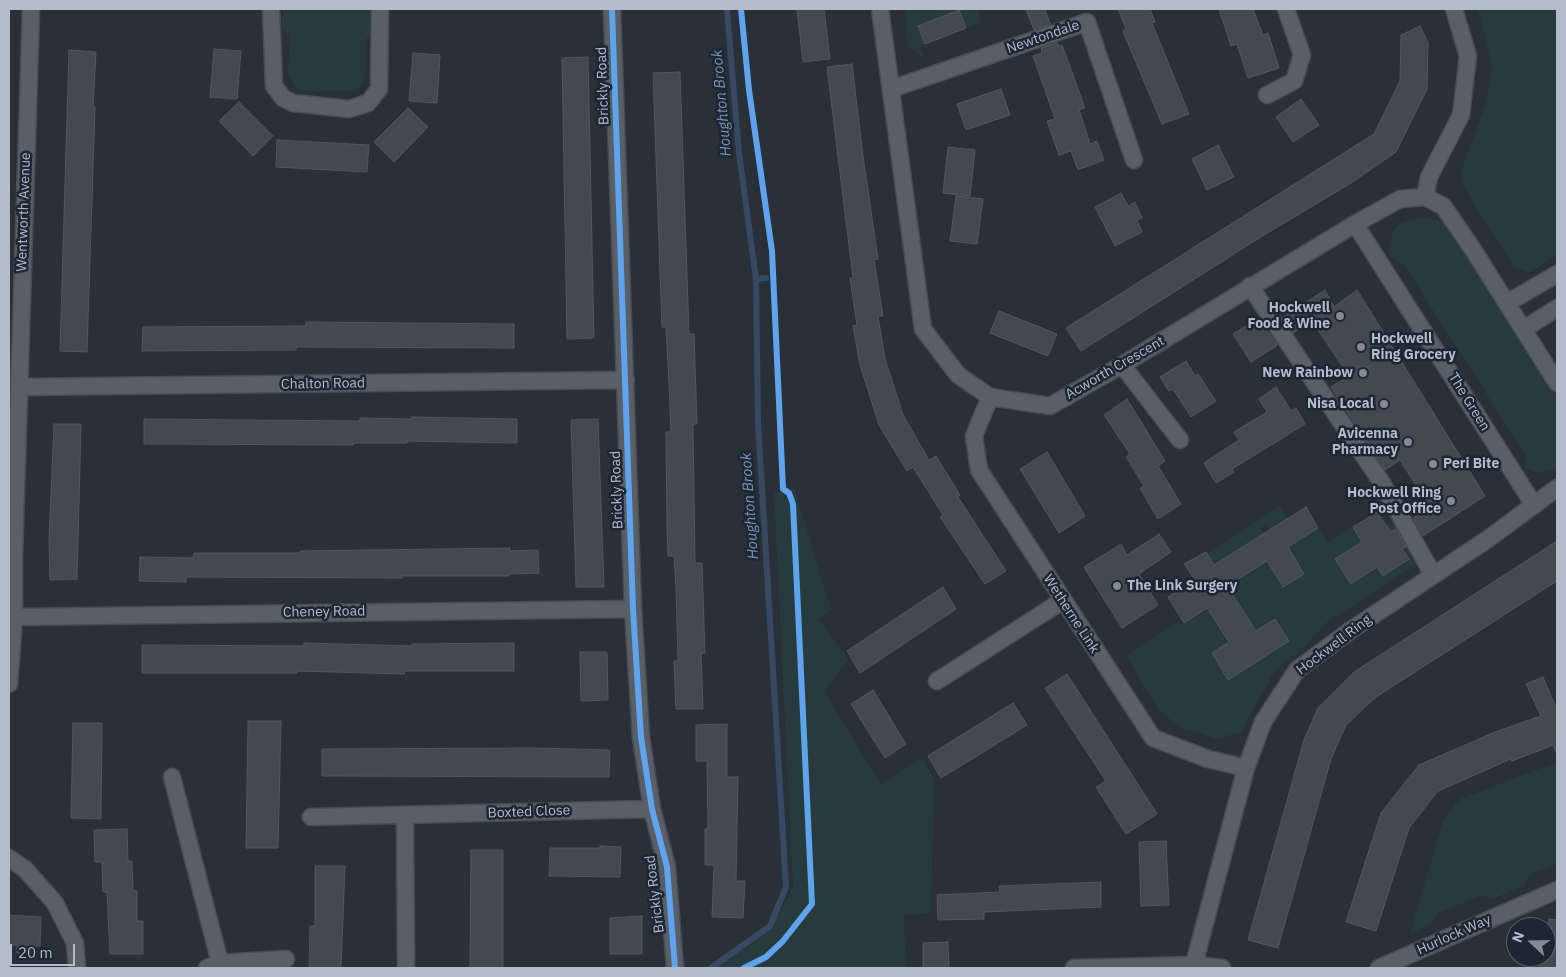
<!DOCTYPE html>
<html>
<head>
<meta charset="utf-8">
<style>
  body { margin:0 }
  #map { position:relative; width:1566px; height:977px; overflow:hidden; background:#2a3038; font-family:"IBM Plex Sans",sans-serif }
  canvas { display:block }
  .frame { position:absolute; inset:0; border:10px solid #b4bcc9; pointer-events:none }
  .north { position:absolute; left:1506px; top:917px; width:50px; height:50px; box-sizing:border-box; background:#1d2633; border:1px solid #59626f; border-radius:50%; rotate:291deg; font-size:14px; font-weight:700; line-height:20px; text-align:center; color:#b4bcc9 }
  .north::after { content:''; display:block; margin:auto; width:18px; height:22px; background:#848b96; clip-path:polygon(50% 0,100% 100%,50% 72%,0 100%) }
  .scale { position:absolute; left:10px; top:944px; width:65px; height:22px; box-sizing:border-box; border:2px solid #b4bcc9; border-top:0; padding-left:6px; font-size:15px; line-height:18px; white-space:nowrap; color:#b4bcc9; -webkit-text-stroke:4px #1d2633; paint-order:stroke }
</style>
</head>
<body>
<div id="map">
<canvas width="1566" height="977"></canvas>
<div class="frame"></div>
<div class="north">N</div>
<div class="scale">20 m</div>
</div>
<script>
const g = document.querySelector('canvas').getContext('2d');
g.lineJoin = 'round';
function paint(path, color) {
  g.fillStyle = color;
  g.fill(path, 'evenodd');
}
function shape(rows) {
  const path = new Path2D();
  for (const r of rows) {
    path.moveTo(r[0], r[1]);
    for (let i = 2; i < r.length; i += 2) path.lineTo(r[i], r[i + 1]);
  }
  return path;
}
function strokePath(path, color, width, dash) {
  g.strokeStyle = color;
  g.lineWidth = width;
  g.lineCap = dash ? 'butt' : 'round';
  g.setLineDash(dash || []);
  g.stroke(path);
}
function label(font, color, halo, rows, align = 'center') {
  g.font = font + ' "IBM Plex Sans",sans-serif';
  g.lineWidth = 5;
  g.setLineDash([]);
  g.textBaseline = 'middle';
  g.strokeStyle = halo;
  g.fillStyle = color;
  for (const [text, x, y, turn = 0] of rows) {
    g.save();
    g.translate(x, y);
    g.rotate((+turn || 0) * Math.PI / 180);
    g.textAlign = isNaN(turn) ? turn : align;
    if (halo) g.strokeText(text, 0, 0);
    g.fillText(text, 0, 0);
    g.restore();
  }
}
paint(shape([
  [283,9,374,9,374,32,365,40,365,75,361,86,352,91,301,91,294,85,288,74,290,35,282,29],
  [905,9,978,9,981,22,966,28,959,10,918,26,925,44,920,47,926,60,908,46],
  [1478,9,1557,9,1557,255,1530,273,1515,268,1463,186,1461,171,1487,101,1492,66],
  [1423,216,1444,222,1453,229,1557,393,1557,470,1537,473,1524,468,1526,457,1481,385,1404,265,1389,256,1393,231,1402,222],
  [794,487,831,610,819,619,849,660,824,691,881,784,922,758,934,779,931,913,904,915,906,968,715,968,770,930,793,887,774,493],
  [1279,505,1288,519,1271,529,1267,524,1260,528,1264,534,1215,565,1207,554],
  [1395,520,1416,555,1415,566,1327,622,1303,648,1274,672,1241,732,1216,739,1182,728,1159,711,1126,656,1179,621,1182,624,1207,608,1229,642,1212,653,1228,679,1289,641,1275,619,1256,631,1227,586,1267,561,1283,587,1304,574,1288,547,1318,528,1328,543,1353,527,1362,542,1335,559,1377,567,1383,576,1409,559,1386,525],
  [1557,762,1557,864,1529,874,1525,885,1495,898,1484,895,1437,913,1430,925,1410,933,1444,818,1460,799]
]), '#273a3e');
strokePath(shape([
  [756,279,766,278],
  [711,968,770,926,786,887,758,422,756,279,739,153,727,9]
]), '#384963', 6);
const building = shape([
  [797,9,824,9,830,59,803,62,797,9],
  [1026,9,1045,9,1050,24,1034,30,1026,9],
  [1118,9,1150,9,1155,22,1152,23,1189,114,1162,124,1127,41,1123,31,1126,29,1118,9],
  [1219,9,1253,9,1263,35,1268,33,1279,68,1248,78,1237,44,1231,46,1219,9],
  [959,10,966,28,925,44,918,26,959,10],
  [1420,26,1428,43,1427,89,1396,152,1351,183,1264,235,1081,351,1066,328,1374,134,1400,81,1401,35,1420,26],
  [1057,43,1058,46,1062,45,1085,108,1079,110,1090,144,1097,141,1104,160,1078,170,1071,151,1059,155,1047,121,1055,119,1033,56,1042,53,1041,48,1057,43],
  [214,49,241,51,237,99,210,97,214,49],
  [69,50,96,52,93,107,95,107,87,352,60,351,69,50],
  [413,53,440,55,437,103,409,101,413,53],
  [588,57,594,338,567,339,562,58,588,57],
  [852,64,863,156,878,259,874,260,883,316,878,316,885,359,903,415,929,460,936,456,960,495,958,497,1006,571,985,584,940,517,943,515,913,467,907,471,879,425,860,365,853,326,857,325,850,278,853,278,827,67,852,64],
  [680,72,689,334,694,334,697,424,693,424,695,563,702,563,705,653,701,653,703,709,676,709,674,661,678,661,676,586,674,556,668,556,667,531,666,432,671,432,669,384,666,327,662,327,653,73,680,72],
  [1001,89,1010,115,966,130,957,104,1001,89],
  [1301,99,1319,125,1293,142,1276,117,1301,99],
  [239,102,273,136,253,156,219,121,239,102],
  [408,108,428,127,394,162,374,142,408,108],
  [277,140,369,145,367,172,276,167,277,140],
  [1218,145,1234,177,1207,190,1192,159,1218,145],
  [948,147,975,150,970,196,943,193,948,147],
  [1121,193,1128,206,1135,202,1142,218,1137,220,1142,232,1115,246,1095,207,1121,193],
  [956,196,983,199,977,244,950,241,956,196],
  [1325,290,1334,307,1357,290,1485,496,1423,536,1413,518,1429,506,1400,460,1385,470,1331,387,1349,376,1312,321,1293,333,1283,317,1325,290],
  [999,311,1057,334,1048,356,990,333,999,311],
  [1258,319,1277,344,1275,347,1251,362,1233,334,1258,319],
  [306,322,514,324,514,348,296,347,296,350,142,351,143,327,306,326,306,322],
  [1186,361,1195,376,1198,374,1216,401,1191,417,1173,389,1169,391,1160,377,1186,361],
  [1276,387,1291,411,1296,408,1305,424,1232,469,1234,472,1216,483,1204,463,1239,440,1234,432,1267,412,1259,399,1276,387],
  [1127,399,1165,461,1158,466,1181,504,1158,519,1140,488,1144,486,1126,457,1130,454,1104,415,1127,399],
  [412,417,517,419,517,443,407,441,407,443,353,443,353,445,144,444,144,419,360,421,360,418,412,419,412,417],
  [598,419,604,587,576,587,571,420,598,419],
  [54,424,81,424,77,579,50,580,49,539,54,424],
  [1047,452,1085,516,1059,533,1020,469,1047,452],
  [1306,507,1318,528,1288,547,1304,574,1283,587,1267,561,1227,586,1256,631,1275,619,1289,641,1228,680,1212,653,1229,642,1207,608,1184,623,1168,597,1195,580,1184,564,1206,552,1214,565,1306,507],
  [1377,512,1391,532,1396,529,1406,547,1402,549,1409,559,1383,576,1377,567,1351,584,1335,559,1362,542,1353,527,1377,512],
  [1159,534,1171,552,1139,574,1158,605,1122,628,1084,567,1121,544,1127,555,1159,534],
  [1557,541,1557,581,1376,697,1346,725,1331,759,1278,948,1248,940,1304,740,1318,708,1354,672,1557,541],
  [510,548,510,551,538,550,539,573,509,574,509,576,402,576,402,578,186,577,186,582,139,581,140,557,193,558,194,553,300,553,300,551,510,548],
  [943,587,956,609,860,673,847,651,943,587],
  [304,643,412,646,412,644,514,643,514,671,405,671,404,674,297,671,297,673,142,673,142,645,304,646,304,643],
  [580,652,607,652,608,700,581,701,580,652],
  [1067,674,1157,814,1126,834,1096,787,1106,781,1045,688,1067,674],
  [1543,677,1557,710,1557,755,1553,745,1512,761,1511,759,1438,791,1409,828,1376,931,1346,922,1381,813,1419,765,1495,732,1541,716,1526,684,1543,677],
  [873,690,906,744,885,758,851,704,873,690],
  [1013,703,1027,725,941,778,928,756,1013,703],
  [248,721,281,721,278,848,246,848,248,721],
  [73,723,102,723,101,819,71,818,73,723],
  [727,724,727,777,738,777,736,881,745,881,743,918,712,917,714,865,705,865,705,829,708,829,707,761,696,761,696,725,727,724],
  [533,748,610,750,609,777,322,776,322,749,533,748],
  [127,829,128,861,132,861,133,891,137,891,137,921,143,921,143,954,110,954,107,892,103,892,102,862,95,862,94,830,127,829],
  [1166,841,1169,905,1141,906,1139,842,1166,841],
  [600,846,621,847,620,877,549,876,550,848,600,848,600,846],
  [471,850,503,850,503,968,470,968,471,850],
  [315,866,345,866,341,968,309,968,310,926,315,926,315,866],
  [1101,882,1101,907,984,912,984,919,938,920,937,895,1000,892,999,886,1101,882],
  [9,915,41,917,40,946,34,946,34,954,17,953,17,945,9,945,9,915],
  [642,916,642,954,610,954,610,918,642,916],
  [1549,919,1557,920,1557,968,1539,968,1541,957,1546,957,1549,919],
  [948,942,949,968,923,968,923,943,948,942]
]);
paint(building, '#444950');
strokePath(building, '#52575f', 1);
const minor = shape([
  [271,9,274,86,283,98,293,103,349,109,368,103,379,89,380,9],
  [612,9,633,609,641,737,652,809,667,867,675,968],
  [880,9,923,329,958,375,990,397,1050,406,1122,365,1355,224,1400,199,1425,197],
  [891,89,1087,22,1134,160],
  [1267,95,1294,81,1302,55,1286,9],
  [1425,197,1443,206,1472,248,1557,383],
  [1425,197,1429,177,1461,115,1468,56,1454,9],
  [1355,224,1534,505],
  [1250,286,1382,483,1433,575],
  [1507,303,1557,274],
  [1524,329,1557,308],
  [1122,365,1180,440],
  [20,387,626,380],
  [990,397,974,436,979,470,1153,738,1208,759,1246,768],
  [14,617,633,609],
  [937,681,1062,601],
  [9,684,14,617,14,554,31,9],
  [172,777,220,963],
  [405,816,406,968],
  [311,817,652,809],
  [9,858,25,869,55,903,75,943,77,968],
  [207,968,220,963,286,959],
  [1074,968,1194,965,1222,968],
  [1193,968,1246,768,1263,722,1297,670,1351,630,1488,539,1557,488],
  [1379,968,1557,890]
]);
strokePath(minor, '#484c53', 19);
strokePath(minor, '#5a5e66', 16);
strokePath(shape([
  [612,9,633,609,641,737,652,809,667,867,675,968],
  [741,9,749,90,772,251,783,489,789,493,793,504,812,904,783,941,766,957,744,968]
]), '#60a3ed', 6);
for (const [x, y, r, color] of [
  [1340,316,5,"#848b96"],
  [1361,347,5,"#848b96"],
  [1363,373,5,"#848b96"],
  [1384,404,5,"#848b96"],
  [1408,442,5,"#848b96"],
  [1433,464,5,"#848b96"],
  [1451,501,5,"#848b96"],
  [1117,586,5,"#848b96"]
]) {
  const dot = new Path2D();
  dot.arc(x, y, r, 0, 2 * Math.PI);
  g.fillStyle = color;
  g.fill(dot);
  strokePath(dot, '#1d2633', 2);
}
label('14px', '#b4bcc9', '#1d2633', [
  ["Newtondale",1043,37,-19],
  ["Brickly Road",603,86,-92],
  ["Wentworth Avenue",24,212,-88],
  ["Acworth Crescent",1115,368,-30],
  ["Chalton Road",323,384,-1],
  ["The Green",1469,402,58],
  ["Brickly Road",617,490,-92],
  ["Cheney Road",324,612,-1],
  ["Wetherne Link",1071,614,57],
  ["Hockwell Ring",1334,645,-37],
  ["Boxted Close",529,812,-2],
  ["Brickly Road",655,894,-97],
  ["Hurlock Way",1454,935,-24]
]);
label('bold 14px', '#b4bcc9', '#1d2633', [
  ["Hockwell",1330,308],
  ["Food & Wine",1330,324],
  ["Hockwell",1371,339,"left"],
  ["Ring Grocery",1371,355,"left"],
  ["New Rainbow",1353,373],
  ["Nisa Local",1374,404],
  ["Avicenna",1398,434],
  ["Pharmacy",1398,450],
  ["Peri Bite",1443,464,"left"],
  ["Hockwell Ring",1441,493],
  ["Post Office",1441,509],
  ["The Link Surgery",1127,586,"left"]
], 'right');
label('italic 15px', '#7c92b1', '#1d2633', [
  ["Houghton Brook",722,103,-95],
  ["Houghton Brook",750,506,-94]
]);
</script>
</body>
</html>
